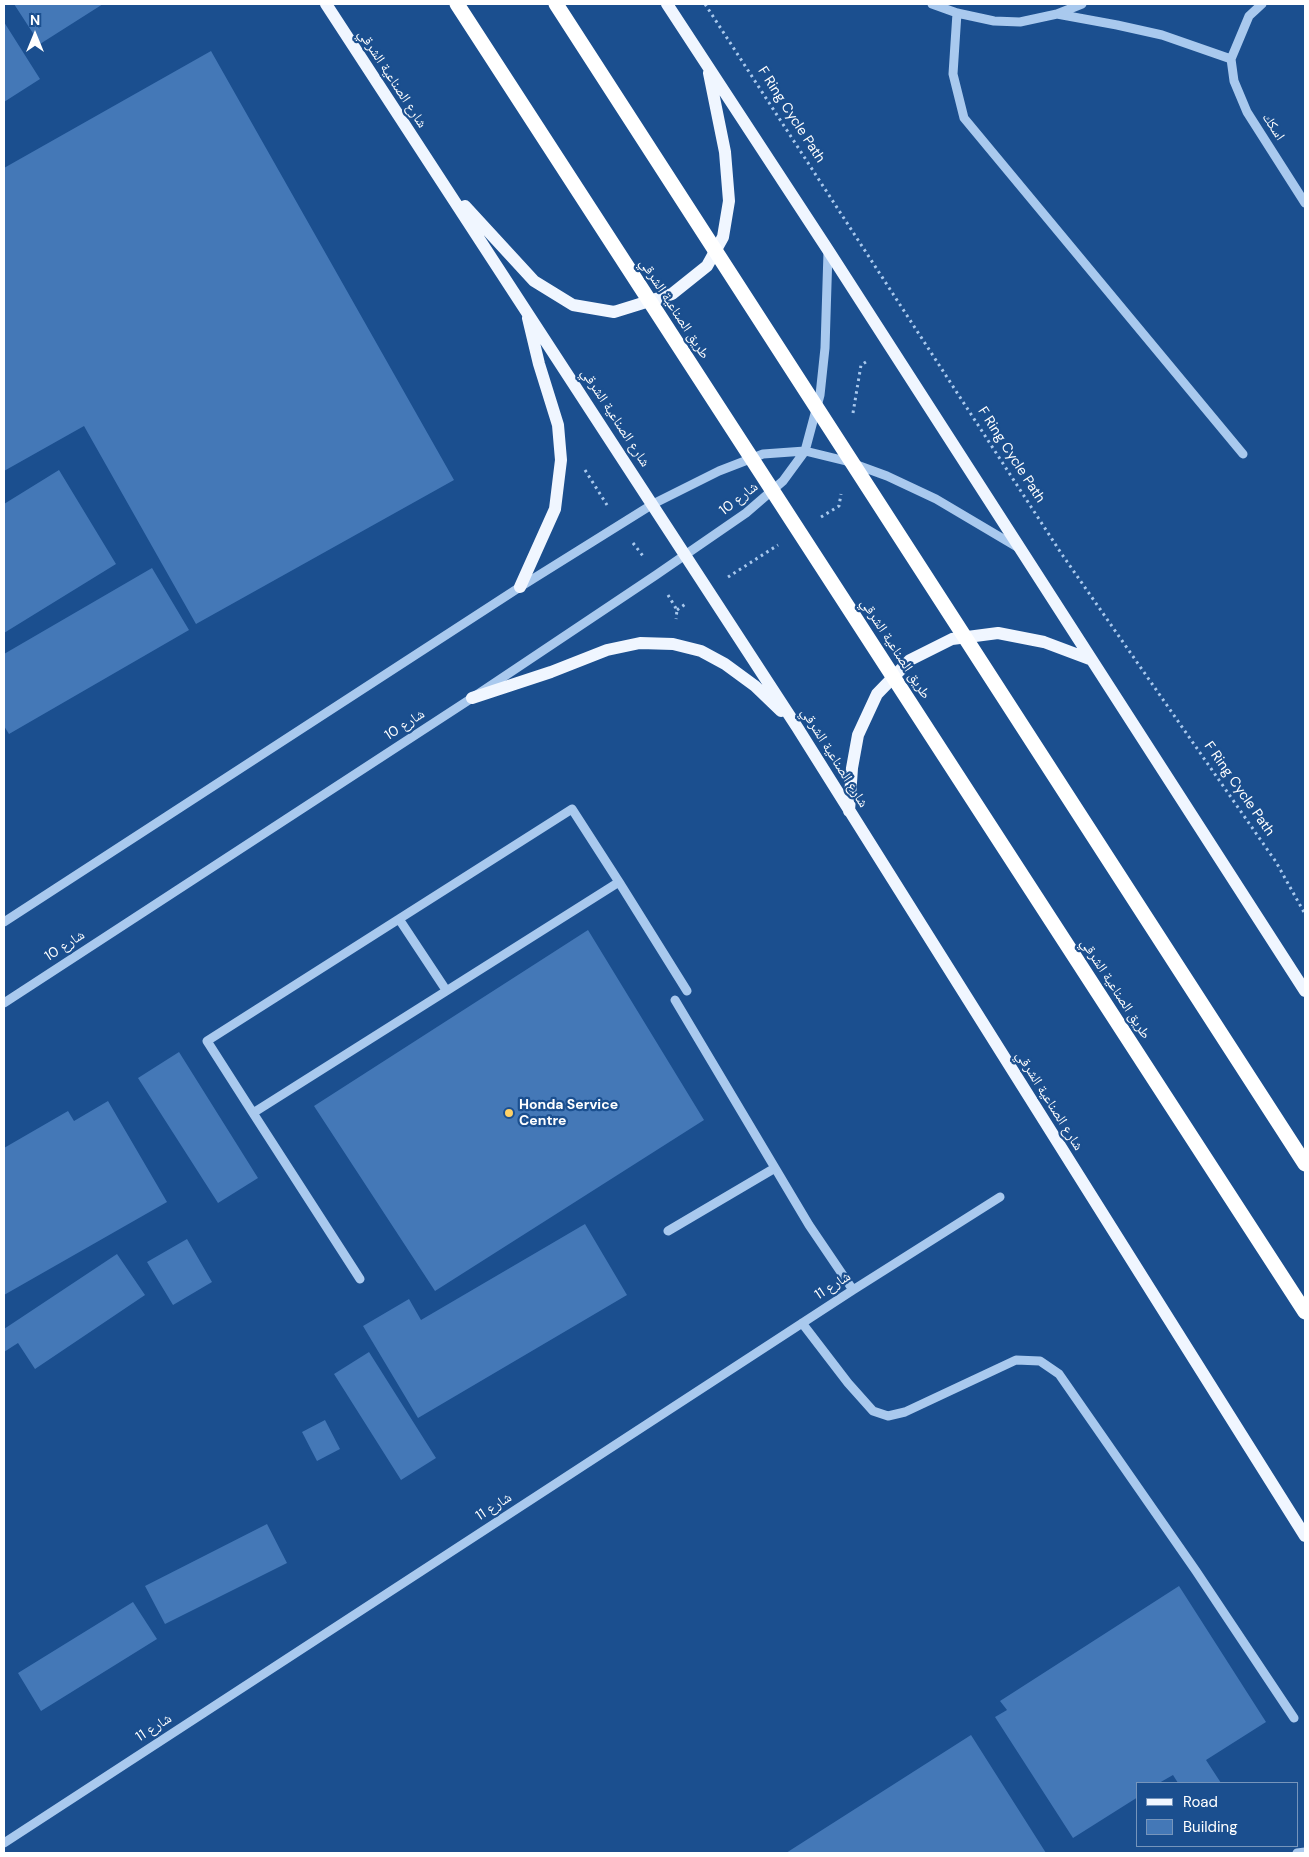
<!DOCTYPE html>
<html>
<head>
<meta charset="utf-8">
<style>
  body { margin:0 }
  #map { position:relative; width:1309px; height:1857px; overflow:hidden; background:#1b4f8f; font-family:"DM Sans",sans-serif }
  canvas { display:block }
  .frame { position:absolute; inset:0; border:5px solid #fff; pointer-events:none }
  .legend { position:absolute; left:1136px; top:1782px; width:162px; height:65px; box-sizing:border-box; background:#1b4f8f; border:1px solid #7695bc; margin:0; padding:6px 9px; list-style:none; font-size:15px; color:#fff }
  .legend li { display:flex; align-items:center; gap:10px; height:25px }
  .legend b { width:25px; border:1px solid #7695bc }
  .north { position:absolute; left:10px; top:10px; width:50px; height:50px; -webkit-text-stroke:4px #1b4f8f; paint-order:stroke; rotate:0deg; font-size:14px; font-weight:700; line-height:20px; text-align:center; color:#fff }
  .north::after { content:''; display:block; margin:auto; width:18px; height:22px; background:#fff; clip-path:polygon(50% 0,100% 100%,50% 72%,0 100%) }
</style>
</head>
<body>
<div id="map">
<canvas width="1309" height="1857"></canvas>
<div class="frame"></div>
<ul class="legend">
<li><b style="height:6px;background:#f0f6ff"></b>Road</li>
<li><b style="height:14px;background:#4478b7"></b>Building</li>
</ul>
<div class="north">N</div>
</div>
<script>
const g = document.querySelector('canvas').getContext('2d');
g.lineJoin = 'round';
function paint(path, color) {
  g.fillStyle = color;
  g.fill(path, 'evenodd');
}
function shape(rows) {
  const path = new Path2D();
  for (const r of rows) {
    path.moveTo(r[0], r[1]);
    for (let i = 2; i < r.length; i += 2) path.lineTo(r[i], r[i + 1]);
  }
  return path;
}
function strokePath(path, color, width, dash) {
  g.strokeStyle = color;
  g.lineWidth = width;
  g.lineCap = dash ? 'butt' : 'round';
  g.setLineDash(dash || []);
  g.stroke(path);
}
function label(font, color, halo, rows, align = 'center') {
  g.font = font + ' "DM Sans","Noto Naskh Arabic",sans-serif';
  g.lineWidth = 4.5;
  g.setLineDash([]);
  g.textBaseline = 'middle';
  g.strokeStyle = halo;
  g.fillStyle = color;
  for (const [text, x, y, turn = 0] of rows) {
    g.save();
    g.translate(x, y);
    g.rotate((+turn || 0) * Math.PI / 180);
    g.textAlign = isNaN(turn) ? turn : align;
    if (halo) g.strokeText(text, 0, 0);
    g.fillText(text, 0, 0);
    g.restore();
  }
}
paint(shape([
  [14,4,103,4,40,44],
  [4,22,40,79,4,102],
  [211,51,454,480,196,624,84,426,4,471,4,168],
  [59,470,116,564,4,633,4,504],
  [152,568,189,630,9,734,4,726,4,654],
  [588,930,704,1120,435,1291,314,1106],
  [179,1052,258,1178,218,1203,138,1078],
  [108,1101,167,1202,4,1295,4,1148,68,1111,74,1121],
  [585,1224,627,1295,418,1418,363,1326,409,1299,421,1320],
  [187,1239,212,1282,173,1305,147,1262],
  [117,1254,145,1295,35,1369,18,1343,4,1352,4,1329],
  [369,1352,436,1458,401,1480,334,1374],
  [325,1420,340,1449,317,1461,302,1432],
  [267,1524,287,1563,165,1624,145,1586],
  [1179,1586,1266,1722,1206,1760,1221,1783,1178,1783,1173,1775,1159,1783,1138,1783,1138,1797,1073,1838,995,1717,1007,1710,1000,1701],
  [133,1602,157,1639,41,1711,18,1673],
  [971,1735,1046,1853,786,1853]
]), '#4478b7');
strokePath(shape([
  [705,4,1061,553,1276,862,1305,914],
  [853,413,861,365,869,360],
  [585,470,607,505],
  [821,517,839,506,841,494],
  [633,543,643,556],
  [728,577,778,545],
  [668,595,677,610,676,619],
  [677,610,687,603]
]), '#a9c9ee', 3, [2.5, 4]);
strokePath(shape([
  [932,4,957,13,994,21,1020,22,1057,14,1082,4],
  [1262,4,1249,16,1231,59,1234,81,1247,112,1305,203],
  [957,13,953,74,964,118,1243,454],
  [1057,14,1117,25,1162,35,1231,59],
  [619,882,572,809,207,1041,253,1113,619,882,687,991],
  [399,919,446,990],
  [4,922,520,587,653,504,719,471,763,454,805,451,846,461,887,476,936,499,1017,547],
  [675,1000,809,1225,853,1290],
  [4,1003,472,698,656,575,746,513,783,481,805,451,820,395,825,348,828,252],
  [253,1113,360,1279],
  [668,1231,775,1168],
  [802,1323,848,1383,873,1411,888,1416,905,1412,1016,1360,1040,1361,1059,1374,1196,1571,1294,1718],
  [4,1843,853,1290,1000,1197],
  [1297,1853,1305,1852]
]), '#a9c9ee', 9);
strokePath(shape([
  [326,4,797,727,1305,1536],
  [667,4,828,250,1305,991],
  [465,206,534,281,573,305,614,312,672,294,707,266,723,237,729,201,725,152,709,73],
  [520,587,555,509,561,460,558,425,539,364,528,318],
  [472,698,551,672,607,650,640,643,673,644,701,651,725,664,755,686,781,711],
  [849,811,852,768,858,735,877,694,910,660,952,639,998,633,1044,642,1092,660]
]), '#f0f6ff', 12);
strokePath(shape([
  [457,4,1305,1312],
  [556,4,1305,1164]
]), '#fff', 15);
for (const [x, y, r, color] of [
  [509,1113,5,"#ffd166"]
]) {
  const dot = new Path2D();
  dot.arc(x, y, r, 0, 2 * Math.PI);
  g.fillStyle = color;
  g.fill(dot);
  strokePath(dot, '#1b4f8f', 2);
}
label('14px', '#fff', '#1b4f8f', [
  ["شارع الصناعية الشرقي",392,79,57],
  ["F Ring Cycle Path",791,115,57],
  ["اسكك",1273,127,57],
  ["طريق الصناعية الشرقي",674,309,57],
  ["شارع الصناعية الشرقي",615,418,57],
  ["F Ring Cycle Path",1011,455,57],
  ["شارع 10",739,499,-38],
  ["طريق الصناعية الشرقي",895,649,57],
  ["شارع 10",405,725,-33],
  ["شارع الصناعية الشرقي",834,758,58],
  ["F Ring Cycle Path",1239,789,55],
  ["شارع 10",65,946,-33],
  ["طريق الصناعية الشرقي",1115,989,57],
  ["شارع الصناعية الشرقي",1049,1101,58],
  ["شارع 11",833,1286,-33],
  ["شارع 11",494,1507,-33],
  ["شارع 11",154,1728,-33]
]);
label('bold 14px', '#fff', '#1b4f8f', [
  ["Honda Service",519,1105],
  ["Centre",519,1121]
], 'left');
</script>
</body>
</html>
